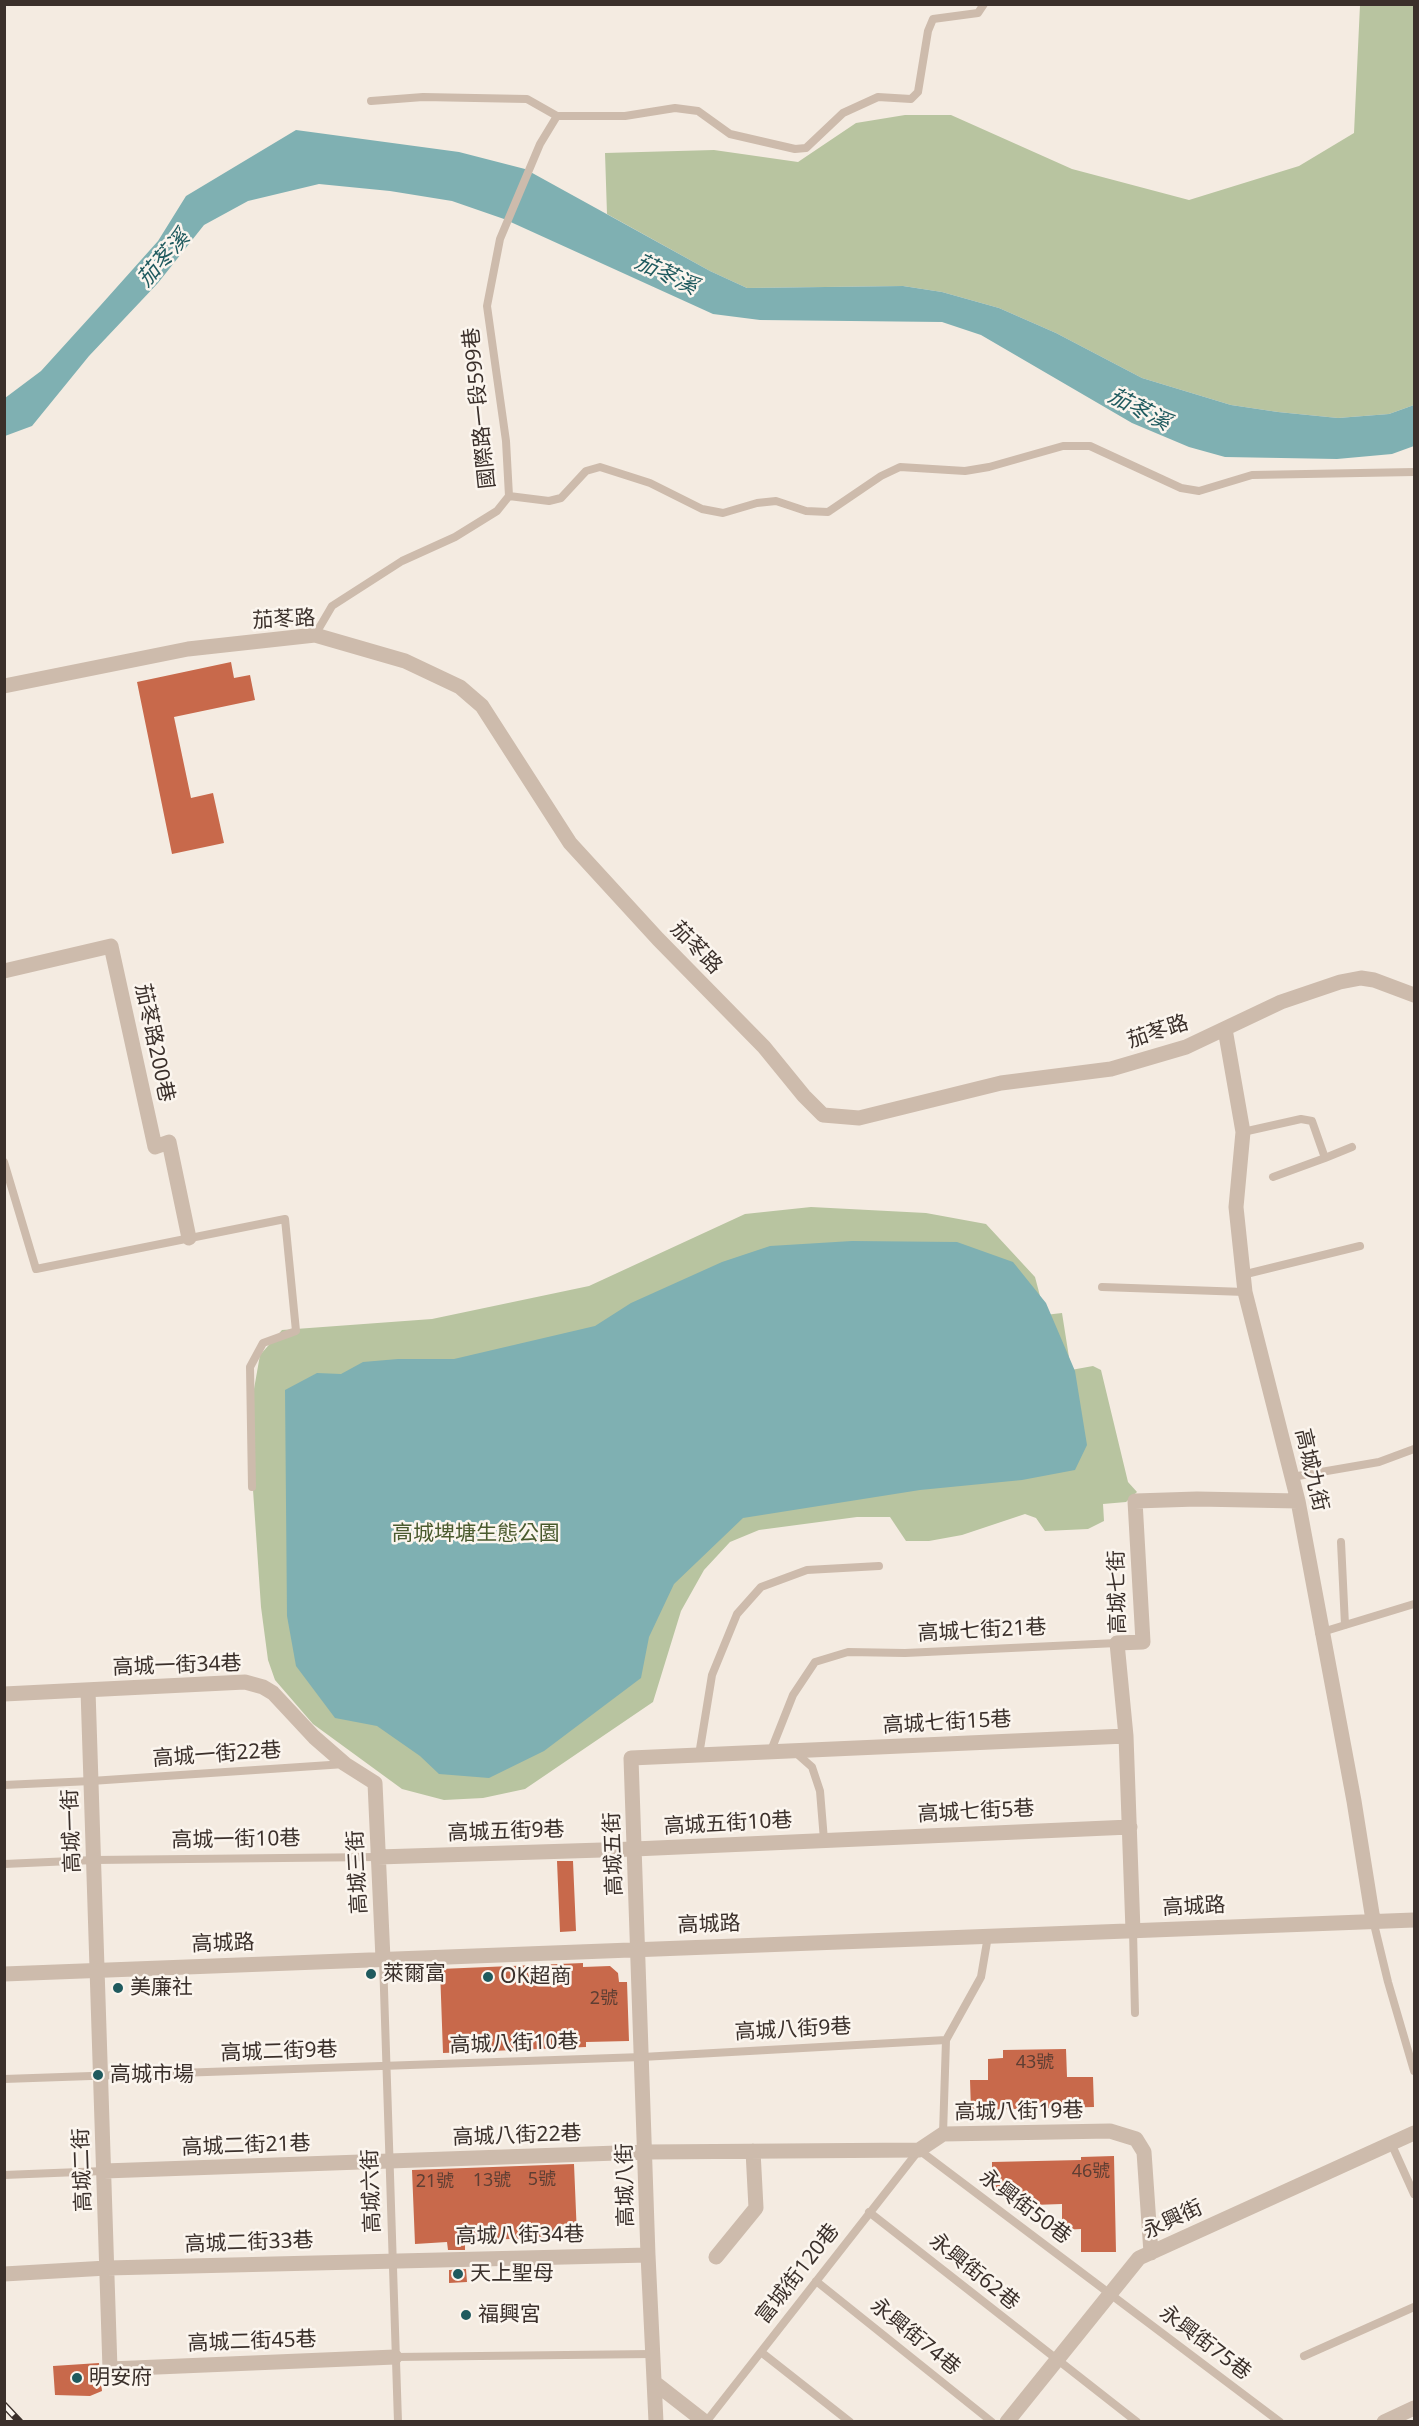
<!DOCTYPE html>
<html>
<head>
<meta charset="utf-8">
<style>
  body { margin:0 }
  #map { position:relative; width:1419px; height:2426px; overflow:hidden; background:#f4ebe1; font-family:"Noto Sans",sans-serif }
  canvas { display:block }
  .frame { position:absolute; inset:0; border:6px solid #3b302b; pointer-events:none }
</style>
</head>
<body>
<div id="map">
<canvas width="1419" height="2426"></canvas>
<div class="frame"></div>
</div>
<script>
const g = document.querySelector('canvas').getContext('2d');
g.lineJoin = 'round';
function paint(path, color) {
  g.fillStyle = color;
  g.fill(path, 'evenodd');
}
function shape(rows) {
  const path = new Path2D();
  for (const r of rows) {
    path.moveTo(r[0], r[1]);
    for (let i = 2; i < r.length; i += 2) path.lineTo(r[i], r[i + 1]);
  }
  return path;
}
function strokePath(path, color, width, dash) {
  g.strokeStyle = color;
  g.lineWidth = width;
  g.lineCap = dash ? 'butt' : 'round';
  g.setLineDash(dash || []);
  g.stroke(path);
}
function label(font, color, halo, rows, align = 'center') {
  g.font = font + ' "Noto Sans","Noto Sans TC",sans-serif';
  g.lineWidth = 5;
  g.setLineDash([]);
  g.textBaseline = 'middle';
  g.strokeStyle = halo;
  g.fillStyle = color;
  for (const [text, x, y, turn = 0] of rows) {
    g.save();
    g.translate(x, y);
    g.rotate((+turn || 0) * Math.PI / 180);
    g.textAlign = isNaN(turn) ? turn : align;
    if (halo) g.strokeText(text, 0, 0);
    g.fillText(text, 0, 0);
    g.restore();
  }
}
paint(shape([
  [1360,5,1414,5,1414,405,1389,414,1338,418,1278,412,1231,405,1142,378,1056,333,999,308,942,292,903,286,747,288,710,271,607,214,605,153,714,150,798,162,856,123,905,115,951,115,1072,169,1189,200,1299,166,1354,133],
  [811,1207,926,1213,986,1224,1035,1277,1045,1315,1062,1313,1071,1370,1093,1366,1101,1370,1128,1482,1137,1492,1126,1502,1103,1504,1104,1521,1088,1529,1045,1531,1036,1518,1025,1514,962,1535,929,1541,906,1541,890,1517,857,1517,759,1530,730,1542,704,1570,681,1611,653,1702,525,1789,483,1798,444,1800,402,1789,313,1724,275,1680,268,1660,261,1607,253,1490,254,1389,260,1355,282,1330,432,1319,589,1286,745,1214]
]), '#b8c4a0');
paint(shape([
  [296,130,459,152,525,169,710,271,747,288,903,286,942,292,999,308,1056,333,1142,378,1231,405,1278,412,1338,418,1389,414,1414,405,1414,446,1392,454,1337,459,1225,457,1189,447,1132,423,981,335,942,322,760,320,713,314,504,219,452,201,390,191,319,184,248,201,204,225,158,283,89,356,32,426,5,436,5,398,41,371,100,306,158,241,186,196],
  [852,1241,957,1242,1013,1262,1046,1303,1075,1371,1087,1445,1075,1470,1022,1480,920,1490,743,1518,674,1584,649,1637,641,1678,544,1751,489,1778,439,1774,420,1756,377,1726,335,1718,296,1666,287,1616,285,1390,317,1373,341,1374,363,1362,398,1359,454,1359,595,1326,631,1303,722,1262,770,1246]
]), '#7fb0b2');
paint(shape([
  [231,662,234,678,250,675,255,700,174,717,191,798,213,793,224,843,172,854,137,682],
  [557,1861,573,1861,576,1931,560,1932],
  [583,1963,583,1967,610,1966,618,1973,619,1982,627,1982,629,2041,586,2042,586,2047,443,2053,440,1969],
  [1066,2049,1067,2077,1093,2077,1094,2107,971,2110,970,2080,988,2080,988,2059,1003,2058,1003,2050],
  [1114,2156,1116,2252,1081,2252,1081,2229,1062,2230,1062,2204,1033,2205,1033,2198,1008,2199,1008,2191,992,2192,992,2162,1081,2160,1081,2157],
  [574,2164,577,2236,465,2241,465,2250,448,2250,447,2242,415,2244,412,2170],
  [466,2269,467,2282,449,2283,449,2270],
  [99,2363,102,2391,90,2396,55,2395,53,2366]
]), '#c8694b');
strokePath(shape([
  [557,116,625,116,675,108,698,111,730,134,795,149,806,148,843,113,878,97,911,99,918,92,928,31,933,19,978,13,984,4],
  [509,496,549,501,561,498,586,471,600,467,650,483,702,509,723,513,757,503,776,501,806,511,828,512,881,476,900,467,965,471,989,467,1063,446,1090,446,1181,488,1199,491,1252,475,1414,472],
  [315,635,332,606,402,561,455,537,497,511,509,496,506,441,487,306,500,239,540,144,557,116,527,99,423,97,371,101],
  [1243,1132,1301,1119,1312,1121,1325,1158,1273,1177],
  [1325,1158,1352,1147],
  [4,1162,36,1269,285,1219,296,1331,263,1343,250,1367,252,1487],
  [1242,1275,1360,1246],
  [1102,1287,1245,1292],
  [1292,1477,1379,1462,1414,1449],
  [1341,1542,1345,1625],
  [1319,1633,1414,1604],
  [795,1752,812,1767,820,1791,824,1840],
  [770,1753,793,1695,815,1662,848,1652,905,1653,1117,1643],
  [699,1755,712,1675,737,1614,761,1587,807,1570,879,1566],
  [4,1785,91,1781,345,1764],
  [4,1864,94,1860,378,1857],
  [1373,1920,1388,1982,1414,2071],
  [1133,1931,1135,2013],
  [383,1959,398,2422],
  [4,2079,642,2057,946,2040],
  [943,2134,946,2040,981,1977,988,1936],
  [1391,2143,1414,2194],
  [4,2175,104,2171],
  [869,2212,1137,2422],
  [816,2281,992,2422],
  [761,2352,850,2422],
  [1304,2356,1414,2307],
  [395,2357,652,2354],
  [706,2422,919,2150,1280,2422]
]), '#cdbbac', 8);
strokePath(shape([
  [4,686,188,649,315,635,405,661,460,687,482,706,570,843,658,939,764,1047,804,1096,823,1115,859,1118,1001,1083,1111,1069,1186,1047,1281,1002,1340,982,1361,978,1374,980,1414,995],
  [4,971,111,946,155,1147,169,1142,189,1238],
  [1225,1029,1243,1132,1236,1207,1245,1292,1298,1501,1354,1801,1373,1920],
  [88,1690,110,2369,395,2357],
  [4,1694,245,1682,263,1687,273,1693,314,1737,345,1764,375,1783,383,1959],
  [378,1857,634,1849,1130,1827],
  [1133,1931,1126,1736,1117,1643,1143,1642,1135,1501,1197,1499,1298,1501],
  [4,1974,1414,1920],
  [104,2171,646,2152,919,2150,943,2134,1110,2131,1136,2139,1144,2152,1151,2253],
  [716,2257,756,2208,753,2151],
  [4,2274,107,2268,648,2255],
  [655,2383,705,2422],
  [656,2422,648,2255,631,1758,1126,1736],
  [1007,2422,1139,2258,1414,2133],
  [1384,2422,1414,2408]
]), '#cdbbac', 15);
const rail = shape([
  [4,2405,20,2422]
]);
strokePath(rail, '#3b302b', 7);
strokePath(rail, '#fbf5ee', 4.5, [14]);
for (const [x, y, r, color] of [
  [371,1974,6,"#1f5a5e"],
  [488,1977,6,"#1f5a5e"],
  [118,1988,6,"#1f5a5e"],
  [98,2075,6,"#1f5a5e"],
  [458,2274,6,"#1f5a5e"],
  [466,2315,6,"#1f5a5e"],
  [77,2378,6,"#1f5a5e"]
]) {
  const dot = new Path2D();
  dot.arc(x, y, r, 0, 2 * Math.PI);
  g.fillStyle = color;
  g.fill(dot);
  strokePath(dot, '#fbf5ee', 2);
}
label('18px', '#5e3e33', null, [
  ["2號",604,1999],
  ["43號",1035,2063],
  ["46號",1091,2172],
  ["5號",542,2180],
  ["13號",492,2181],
  ["21號",435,2182]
]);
label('21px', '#3b302b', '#fbf5ee', [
  ["國際路一段599巷",480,408,-96],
  ["茄苳路",284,620,-3],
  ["茄苳路",696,948,46],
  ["茄苳路",1158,1032,-18],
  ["茄苳路200巷",154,1043,78],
  ["高城九街",1311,1470,77],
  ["高城七街",1118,1592,-91],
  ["高城七街21巷",982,1631,-3],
  ["高城一街34巷",177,1666,-2],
  ["高城七街15巷",947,1723,-3],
  ["高城一街22巷",217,1755,-4],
  ["高城七街5巷",976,1812,-3],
  ["高城五街10巷",728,1824,-3],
  ["高城一街",72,1831,-92],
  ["高城五街9巷",506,1832,-2],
  ["高城一街10巷",236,1840,-1],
  ["高城五街",614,1854,-92],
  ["高城三街",358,1872,-93],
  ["高城路",1194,1907,-3],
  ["高城路",709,1925,-2],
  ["高城路",223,1944,-2],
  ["高城八街9巷",793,2030,-3],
  ["高城八街10巷",514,2044,-2],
  ["高城二街9巷",279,2052,-2],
  ["高城八街19巷",1019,2112,-1],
  ["高城八街22巷",517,2136,-2],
  ["高城二街21巷",246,2146,-2],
  ["高城二街",83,2170,-92],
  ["高城八街",626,2185,-91],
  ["高城六街",372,2191,-92],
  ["永興街50巷",1025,2207,37],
  ["永興街",1173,2220,-25],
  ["高城八街34巷",520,2236,-1],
  ["高城二街33巷",249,2243,-2],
  ["永興街62巷",974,2272,39],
  ["富城街120巷",798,2274,-52],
  ["永興街74巷",915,2337,39],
  ["高城二街45巷",252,2342,-2],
  ["永興街75巷",1205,2343,37]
]);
label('21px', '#4a5a2e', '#fbf5ee', [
  ["高城埤塘生態公園",476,1534]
]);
label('21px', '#3b302b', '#fbf5ee', [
  ["萊爾富",383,1974],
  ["OK超商",500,1977],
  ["美廉社",130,1988],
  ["高城市場",110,2075],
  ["天上聖母",470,2274],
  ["福興宮",478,2315],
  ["明安府",89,2378]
], 'left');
label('italic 22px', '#1f5a5e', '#fbf5ee', [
  ["茄苳溪",164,259,-49],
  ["茄苳溪",666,275,25],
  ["茄苳溪",1139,410,27]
]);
</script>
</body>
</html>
